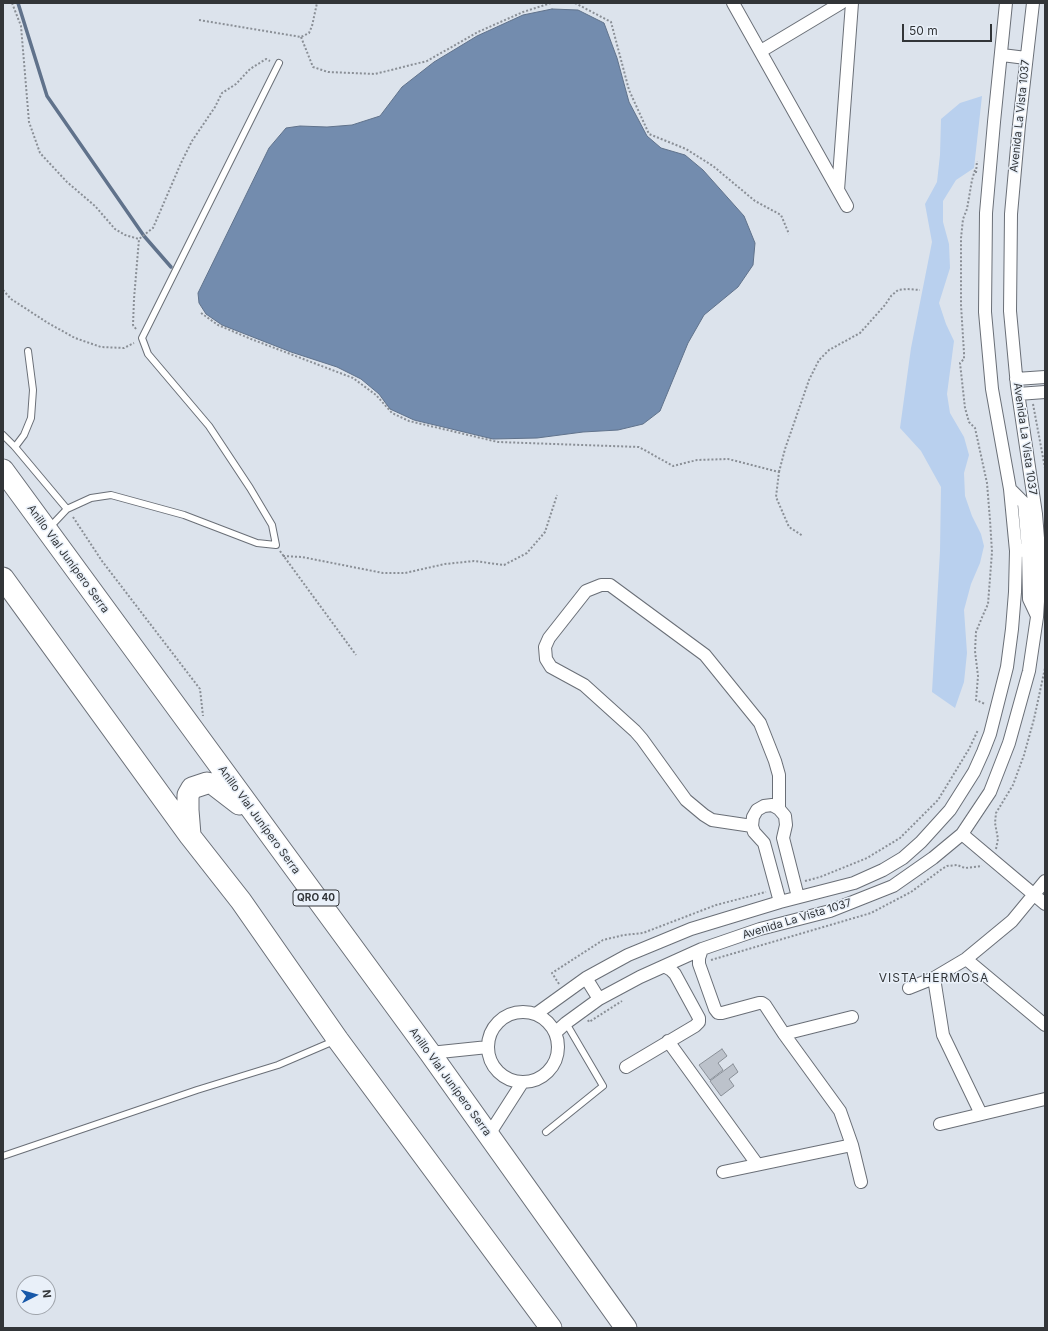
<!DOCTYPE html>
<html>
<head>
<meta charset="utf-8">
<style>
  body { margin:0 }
  #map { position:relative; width:1048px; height:1331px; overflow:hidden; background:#dce3ec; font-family:Inter,sans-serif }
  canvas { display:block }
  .frame { position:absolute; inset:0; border:4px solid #323538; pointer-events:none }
  .north { position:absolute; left:16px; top:1275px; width:40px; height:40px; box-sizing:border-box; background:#e9f0f9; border:1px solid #a0a5ac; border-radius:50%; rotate:84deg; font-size:11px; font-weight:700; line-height:16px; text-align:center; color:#323538 }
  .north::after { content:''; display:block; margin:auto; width:14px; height:18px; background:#1758a9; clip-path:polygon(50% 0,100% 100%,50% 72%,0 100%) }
  .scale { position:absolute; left:902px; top:24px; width:90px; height:18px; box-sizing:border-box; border:2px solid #323538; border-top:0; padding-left:5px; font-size:12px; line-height:14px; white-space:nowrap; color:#323538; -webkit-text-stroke:3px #e9f0f9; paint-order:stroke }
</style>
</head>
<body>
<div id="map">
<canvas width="1048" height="1331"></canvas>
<div class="frame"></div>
<div class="north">N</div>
<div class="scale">50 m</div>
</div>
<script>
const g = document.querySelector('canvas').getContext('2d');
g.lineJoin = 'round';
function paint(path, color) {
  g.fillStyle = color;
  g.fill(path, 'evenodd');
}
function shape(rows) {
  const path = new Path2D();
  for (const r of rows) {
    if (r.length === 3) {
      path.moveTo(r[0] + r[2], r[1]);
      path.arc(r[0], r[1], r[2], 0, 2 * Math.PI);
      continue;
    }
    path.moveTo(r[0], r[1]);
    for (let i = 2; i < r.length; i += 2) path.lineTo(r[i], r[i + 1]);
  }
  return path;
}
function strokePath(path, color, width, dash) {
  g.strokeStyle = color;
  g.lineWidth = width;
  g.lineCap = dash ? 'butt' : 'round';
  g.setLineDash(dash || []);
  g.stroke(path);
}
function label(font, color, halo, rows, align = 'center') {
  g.font = font + ' Inter,sans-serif';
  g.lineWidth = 3;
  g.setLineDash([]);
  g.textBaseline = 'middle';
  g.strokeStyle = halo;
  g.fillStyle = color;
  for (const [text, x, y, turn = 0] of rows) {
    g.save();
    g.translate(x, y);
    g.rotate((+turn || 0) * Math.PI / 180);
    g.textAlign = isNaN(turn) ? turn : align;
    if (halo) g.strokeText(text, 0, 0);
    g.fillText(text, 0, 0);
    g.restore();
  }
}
paint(shape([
  [982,96,974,168,956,180,943,201,943,222,949,244,950,268,939,303,946,324,954,341,947,394,950,413,964,437,969,455,964,473,965,496,972,516,981,534,984,546,980,563,971,584,964,610,967,653,964,682,955,708,932,692,940,551,941,487,921,451,900,428,911,348,932,242,925,204,937,182,940,155,941,119,960,103]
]), '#b9d0ee');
const water = shape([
  [552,9,578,10,604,23,617,58,629,102,647,136,661,148,685,155,703,170,744,216,755,243,753,265,738,287,704,315,688,343,660,411,643,424,618,430,583,432,537,438,493,439,414,420,390,409,379,394,361,379,337,367,291,352,222,325,206,314,199,303,198,293,269,148,286,128,300,126,327,127,352,125,380,116,402,87,434,62,477,36,523,15,552,9]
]);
paint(water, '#738cae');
strokePath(water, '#60728b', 1);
strokePath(shape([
  [18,3,47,96,144,236,171,267]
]), '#60728b', 3.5);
const building = shape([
  [722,1049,727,1056,718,1063,723,1070,710,1080,699,1065,722,1049],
  [733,1064,738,1072,729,1079,734,1086,721,1096,710,1081,733,1064]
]);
paint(building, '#bcc2cb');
strokePath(building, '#898f97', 1);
const lane = shape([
  [3,435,15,447,67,509],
  [15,447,24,435,31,418,33,390,28,351],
  [50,527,67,509,91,498,111,495,184,515,257,543,276,545,272,525,250,488,209,426,148,354,142,338,279,63],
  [546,1132,603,1086,566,1023],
  [3,1156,197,1090,278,1065,334,1041]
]);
const street = shape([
  [733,3,847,206],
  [761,51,841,3],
  [1002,55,1026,58],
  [838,190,852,3],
  [1016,379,1045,377],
  [1018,394,1045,392],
  [1010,489,1024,503,1028,550,1036,550],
  [1016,551,1028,550,1029,599,1037,616],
  [752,826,712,820,704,815,686,800,642,739,635,731,584,685,551,667,546,659,545,647,549,638,586,591,601,585,610,585,705,655,760,723,775,761,779,775,779,809],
  [962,834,1045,904],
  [780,902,764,843,754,832,752,826,753,817,757,810,764,806,772,805,779,809,785,816,786,825,783,838,798,897],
  [702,949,699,958,699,964,715,1009,718,1013,722,1013,759,1003,762,1003,765,1005,784,1034,840,1111,852,1145,861,1182],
  [966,959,1045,1025],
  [586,978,599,999],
  [934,978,943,1035,981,1114],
  [909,988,934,978,966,959,1012,921,1045,881],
  [523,1047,35],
  [536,1014,586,978,628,955,691,929,780,902,854,883,883,870,903,858,921,842,950,810,974,772,983,752,990,734,1007,667,1012,629,1015,592,1016,551,1010,489,992,389,985,312,986,213,994,122,1006,3],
  [555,1033,566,1023,599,999,640,977,702,949,760,929,830,911,893,886,933,858,962,834,990,792,1009,743,1029,671,1037,617,1039,586,1039,550,1036,514,1017,386,1010,311,1011,214,1019,125,1033,3],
  [784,1034,852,1017],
  [668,1041,757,1164],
  [430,1053,488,1047],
  [626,1067,695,1026,699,1022,699,1018,675,974,671,970,664,966],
  [940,1124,1045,1099],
  [488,1136,522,1083],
  [723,1172,852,1145]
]);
const highway = shape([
  [3,470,430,1053,626,1328],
  [3,578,190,836,241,901,338,1040,551,1328],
  [190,835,188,810,188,795,192,788,207,783,213,784,239,804]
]);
strokePath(lane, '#6a6f77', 8);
strokePath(street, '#6a6f77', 14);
strokePath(highway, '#6a6f77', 23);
strokePath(shape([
  [12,3,21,26,29,122,40,153,67,182,95,206,115,229,125,235,139,239,153,228,181,163,192,141,215,107,222,93,236,84,250,69,266,59,270,61],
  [575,3,611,22,629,90,649,134,686,149,713,166,755,201,781,215,789,234],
  [199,20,301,37,309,33,312,26,317,3],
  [301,37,313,67,328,72,375,74,427,61,478,32,523,12,551,3],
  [975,170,972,180,967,209,963,219,961,238,961,305,964,353,964,359,960,363,965,408,969,422,975,428,987,483,990,520,992,552,988,604,983,615,976,632,975,651,978,676,976,700,985,704],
  [976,173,977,161],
  [3,290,11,299,48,323,75,338,101,347,124,348,134,343],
  [201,313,218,325,251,339,353,378,376,395,392,413,409,421,498,442,639,447,673,466,697,460,728,459,779,472,776,497,789,527,803,536],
  [136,329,133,325,134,299,139,239],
  [1033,404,1045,468],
  [779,472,785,449,809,380,819,360,829,350,860,333,885,305,891,296,898,290,907,289,920,290],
  [73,517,102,561,200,689,203,716],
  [280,551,356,655],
  [283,556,302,557,383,573,405,573,445,564,474,561,504,565,527,553,545,532,557,495],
  [996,849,998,839,995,823,996,813,1013,785,1024,755,1034,719,1045,668],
  [805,881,820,877,867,858,900,838,938,800,969,749,978,730],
  [711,960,871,913,911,892,942,869,947,866,957,865,965,868,982,866],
  [559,984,552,973,603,940,624,935,643,933,716,905,766,892],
  [588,1020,589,1022,622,1001]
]), '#8a8f96', 2, [2, 2]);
strokePath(lane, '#fff', 6);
strokePath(street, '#fff', 12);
strokePath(highway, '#fff', 21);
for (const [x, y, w] of [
  [316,898,46]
]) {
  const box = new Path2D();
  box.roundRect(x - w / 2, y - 8, w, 16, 3);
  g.fillStyle = '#e9f0f9';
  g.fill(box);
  strokePath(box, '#323538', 1);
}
label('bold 10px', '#323538', null, [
  ["QRO 40",316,898]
]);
label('11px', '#323538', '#e9f0f9', [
  ["Avenida La Vista 1037",1020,116,-84],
  ["Avenida La Vista 1037",1025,439,82],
  ["Anillo Vial Junípero Serra",68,559,54],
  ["Anillo Vial Junípero Serra",259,820,54],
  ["Avenida La Vista 1037",797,919,-17],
  ["Anillo Vial Junípero Serra",450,1082,54]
]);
g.letterSpacing = '1px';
label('12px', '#323538', '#e9f0f9', [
  ["VISTA HERMOSA",934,978]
]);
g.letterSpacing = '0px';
</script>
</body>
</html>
